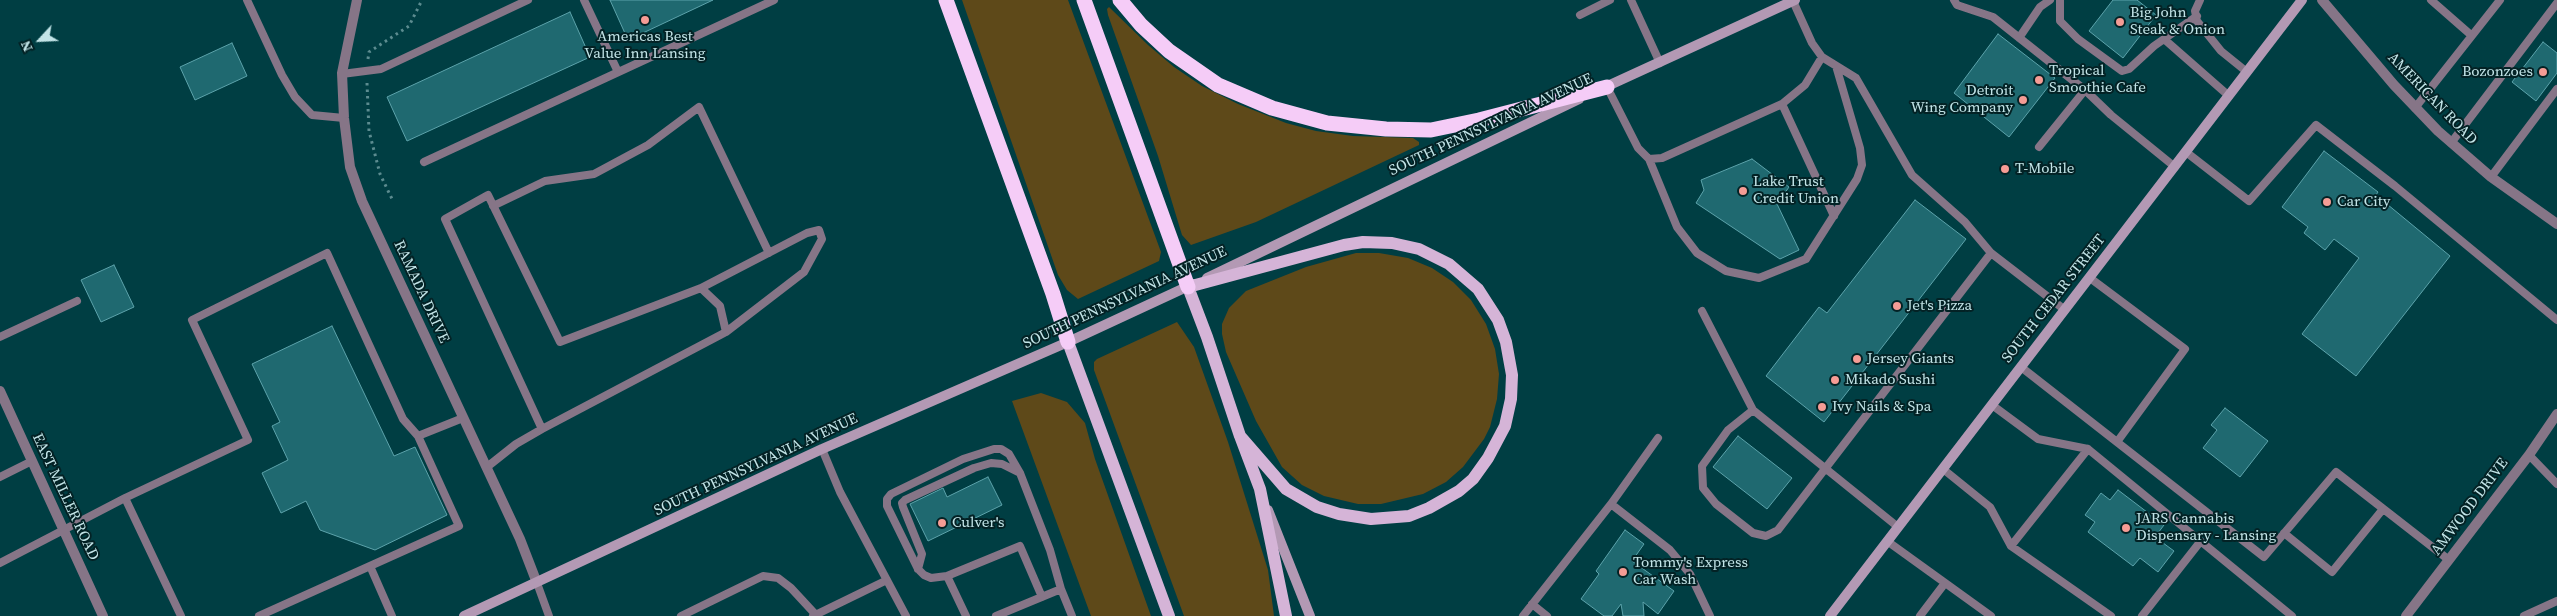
<!DOCTYPE html>
<html>
<head>
<meta charset="utf-8">
<style>
  body { margin:0 }
  #map { position:relative; width:2557px; height:616px; overflow:hidden; background:#003e43; font-family:"Source Serif 4",serif }
  canvas { display:block }
  .north { position:absolute; left:15px; top:15px; width:50px; height:50px; -webkit-text-stroke:4px #032225; paint-order:stroke; rotate:245deg; font-size:14px; font-weight:700; line-height:20px; text-align:center; color:#c2e4e7 }
  .north::after { content:''; display:block; margin:auto; width:18px; height:22px; background:#c2e4e7; clip-path:polygon(50% 0,100% 100%,50% 72%,0 100%) }
</style>
</head>
<body>
<div id="map">
<canvas width="2557" height="616"></canvas>
<div class="north">N</div>
</div>
<script>
const g = document.querySelector('canvas').getContext('2d');
g.lineJoin = 'round';
function paint(path, color) {
  g.fillStyle = color;
  g.fill(path, 'evenodd');
}
function shape(rows) {
  const path = new Path2D();
  for (const r of rows) {
    path.moveTo(r[0], r[1]);
    for (let i = 2; i < r.length; i += 2) path.lineTo(r[i], r[i + 1]);
  }
  return path;
}
function strokePath(path, color, width, dash) {
  g.strokeStyle = color;
  g.lineWidth = width;
  g.lineCap = dash ? 'butt' : 'round';
  g.setLineDash(dash || []);
  g.stroke(path);
}
function label(font, color, halo, rows, align = 'center') {
  g.font = font + ' "Source Serif 4",serif';
  g.lineWidth = 4;
  g.setLineDash([]);
  g.textBaseline = 'middle';
  g.strokeStyle = halo;
  g.fillStyle = color;
  for (const [text, x, y, turn = 0] of rows) {
    g.save();
    g.translate(x, y);
    g.rotate((+turn || 0) * Math.PI / 180);
    g.textAlign = isNaN(turn) ? turn : align;
    if (halo) g.strokeText(text, 0, 0);
    g.fillText(text, 0, 0);
    g.restore();
  }
}
paint(shape([
  [962,0,1068,0,1161,252,1159,261,1078,299,1067,290,1058,275],
  [1109,7,1148,45,1174,67,1202,86,1238,104,1286,123,1316,131,1353,136,1413,138,1419,142,1419,145,1256,222,1191,245,1182,235,1158,156,1108,15,1107,9],
  [1356,253,1379,253,1408,258,1432,268,1453,282,1471,300,1486,324,1495,349,1499,374,1497,399,1490,427,1484,439,1463,467,1446,482,1423,494,1381,504,1358,504,1324,496,1302,485,1282,467,1256,421,1226,352,1222,334,1222,324,1229,308,1246,291,1306,267],
  [1177,322,1194,347,1228,442,1268,570,1274,616,1184,616,1094,370,1094,362,1097,359],
  [1041,393,1067,402,1085,423,1095,459,1151,616,1091,616,1012,401]
]), '#5e4919');
const building = shape([
  [610,0,713,0,628,40,610,0],
  [2113,0,2137,0,2156,15,2123,58,2089,31,2113,0],
  [570,12,590,57,407,141,387,97,570,12],
  [1998,34,2055,78,2009,137,1954,93,1998,34],
  [2543,42,2557,53,2557,73,2536,101,2512,82,2543,42],
  [232,43,247,76,195,100,180,67,232,43],
  [2324,151,2378,192,2376,195,2450,256,2356,376,2302,334,2359,258,2334,239,2325,250,2304,233,2308,227,2282,207,2324,151],
  [1752,159,1789,187,1777,204,1799,250,1780,259,1696,203,1704,190,1701,180,1752,159],
  [1915,200,1966,239,1824,422,1766,376,1819,307,1827,313,1915,200],
  [114,265,134,307,101,322,81,280,114,265],
  [332,326,394,456,415,447,447,515,375,550,320,530,306,501,281,513,262,473,288,460,272,426,280,422,252,364,332,326],
  [2225,408,2268,441,2240,477,2203,448,2217,430,2211,425,2225,408],
  [1738,436,1792,478,1767,509,1713,467,1738,436],
  [988,477,1002,505,928,541,910,504,943,488,947,497,988,477],
  [2118,490,2164,525,2155,537,2174,551,2158,572,2140,558,2133,566,2088,532,2095,522,2085,515,2101,493,2110,500,2118,490],
  [1625,530,1644,544,1632,561,1674,591,1658,614,1643,602,1644,616,1623,616,1621,604,1612,616,1604,616,1581,599,1599,574,1596,571,1625,530]
]);
paint(building, '#1f6970');
strokePath(building, '#5ca3ab', 1);
strokePath(shape([
  [368,59,369,52,409,26,422,0],
  [367,83,369,131,380,174,393,201]
]), '#5c8c90', 3, [2.5, 4]);
strokePath(shape([
  [247,0,282,75,295,97,312,115,344,118],
  [584,0,618,72],
  [1631,0,1660,63],
  [1954,0,1957,5,1993,17,2085,90,2111,115,2175,167],
  [2060,0,2060,21,2078,39,2122,71,2129,69,2154,46,2197,16],
  [2200,0,2195,11,2197,21,2221,51,2247,72],
  [2431,0,2471,35],
  [1793,1,1812,43,1822,57,1856,78,1912,175,1965,222,1991,253,2065,310],
  [1580,15,1610,0],
  [2019,38,2040,7,2050,0],
  [2164,39,2229,96],
  [342,74,381,69,528,0],
  [1607,87,1638,148,1649,159,1677,227,1697,253,1726,271,1759,278,1806,259,1857,179,1862,165,1860,148,1836,66],
  [1782,104,1834,216],
  [2415,108,2500,0],
  [2451,143,2557,3],
  [2039,147,2085,90],
  [2186,152,2249,201,2316,125,2395,186,2557,320],
  [1649,159,1662,158,1782,104,1805,85,1822,57],
  [424,162,774,0],
  [2491,177,2557,89],
  [493,206,545,181,594,174,648,145,699,107,769,253],
  [2090,278,2185,349,2117,442],
  [701,288,807,233,819,230,822,239,804,272,726,332],
  [1702,311,1753,410,1898,527],
  [0,337,77,301],
  [2021,367,2264,557,2336,472,2449,560],
  [1992,405,2038,439,2088,449,2292,616],
  [1753,410,1728,430,1702,466,1703,488,1716,504,1753,533,1766,536,1778,530,1991,253],
  [1658,438,1611,504,1670,550,1690,574,1710,616],
  [822,449,840,492,906,616],
  [2529,455,2557,484],
  [487,467,516,444,542,429,726,332,720,306,701,288,560,342,488,195,445,219,542,429],
  [1943,469,1990,507,2011,546,2111,616],
  [0,477,32,461],
  [125,498,248,440,192,320,327,253,403,419,418,436,463,418],
  [2284,533,2332,572,2383,509],
  [1887,541,1991,616],
  [2011,546,2088,449],
  [0,563,125,498,181,616],
  [370,566,459,526,418,436],
  [918,569,922,554,903,507,902,503,905,500,974,468,991,463,1002,464,1020,473],
  [947,576,966,616],
  [537,583,549,616],
  [1042,597,1020,546,947,576,931,578,924,575,918,569,887,506,887,499,891,494,963,459,994,449,1001,449,1009,454,1020,473,1050,550,1061,589,1072,616],
  [1532,604,1547,616],
  [259,616,370,566,392,616],
  [681,616,763,576,778,578,791,588,816,615],
  [813,616,887,580],
  [996,616,1061,589],
  [1523,616,1611,504],
  [1920,616,1945,583],
  [2142,616,2200,542],
  [2524,616,2557,601]
]), '#867587', 8);
strokePath(shape([
  [357,0,342,73,344,118,350,167,362,201,520,539,537,583],
  [2406,616,2529,455,2557,414]
]), '#867587', 10);
strokePath(shape([
  [2322,0,2394,85,2438,131,2491,177,2557,224],
  [0,391,103,616]
]), '#867587', 10);
strokePath(shape([
  [1601,89,1795,0],
  [1207,278,1579,99],
  [1268,510,1310,616],
  [464,616,822,449,1068,342,1193,284],
  [1830,616,2302,0]
]), '#b399b4', 10);
strokePath(shape([
  [1068,342,1169,616],
  [1240,436,1286,489,1317,507,1339,514,1371,519,1409,516,1429,508,1459,491,1473,479,1488,458,1505,426,1511,399,1512,375,1506,342,1498,320,1478,289,1449,264,1419,249,1392,243,1363,242,1344,245,1188,287,1207,337,1240,436,1260,489,1286,616]
]), '#d5b4d7', 12);
strokePath(shape([
  [946,0,1053,294,1068,342],
  [1084,0,1188,287],
  [1120,0,1141,25,1169,51,1218,85,1272,108,1327,123,1386,129,1431,130,1479,120,1607,87]
]), '#f5ccf7', 15);
for (const [x, y, r, color] of [
  [645,20,5,"#f59c95"],
  [2120,22,5,"#f59c95"],
  [2543,72,5,"#f59c95"],
  [2039,80,5,"#f59c95"],
  [2023,100,5,"#f59c95"],
  [2005,169,5,"#f59c95"],
  [1743,191,5,"#f59c95"],
  [2327,202,5,"#f59c95"],
  [1897,306,5,"#f59c95"],
  [1857,359,5,"#f59c95"],
  [1835,380,5,"#f59c95"],
  [1822,407,5,"#f59c95"],
  [942,523,5,"#f59c95"],
  [2126,528,5,"#f59c95"],
  [1623,572,5,"#f59c95"]
]) {
  const dot = new Path2D();
  dot.arc(x, y, r, 0, 2 * Math.PI);
  g.fillStyle = color;
  g.fill(dot);
  strokePath(dot, '#032225', 2);
}
label('15px', '#c2e4e7', '#032225', [
  ["Big John",2130,13],
  ["Steak & Onion",2130,30],
  ["Americas Best",645,37,"center"],
  ["Value Inn Lansing",645,54,"center"],
  ["Tropical",2049,71],
  ["Smoothie Cafe",2049,88],
  ["Bozonzoes",2533,72,"right"],
  ["Detroit",2013,91,"right"],
  ["Wing Company",2013,108,"right"],
  ["T-Mobile",2015,169],
  ["Lake Trust",1753,182],
  ["Credit Union",1753,199],
  ["Car City",2337,202],
  ["Jet's Pizza",1907,306],
  ["Jersey Giants",1867,359],
  ["Mikado Sushi",1845,380],
  ["Ivy Nails & Spa",1832,407],
  ["JARS Cannabis",2136,519],
  ["Dispensary - Lansing",2136,536],
  ["Culver's",952,523],
  ["Tommy's Express",1633,563],
  ["Car Wash",1633,580]
], 'left');
label('15px', '#c2e4e7', '#032225', [
  ["AMERICAN ROAD",2432,99,46],
  ["SOUTH PENNSYLVANIA AVENUE",1491,125,-25],
  ["RAMADA DRIVE",421,292,65],
  ["SOUTH PENNSYLVANIA AVENUE",1125,298,-25],
  ["SOUTH CEDAR STREET",2054,299,-52],
  ["SOUTH PENNSYLVANIA AVENUE",756,465,-25],
  ["EAST MILLER ROAD",65,497,65],
  ["AMWOOD DRIVE",2470,507,-53]
]);
</script>
</body>
</html>
